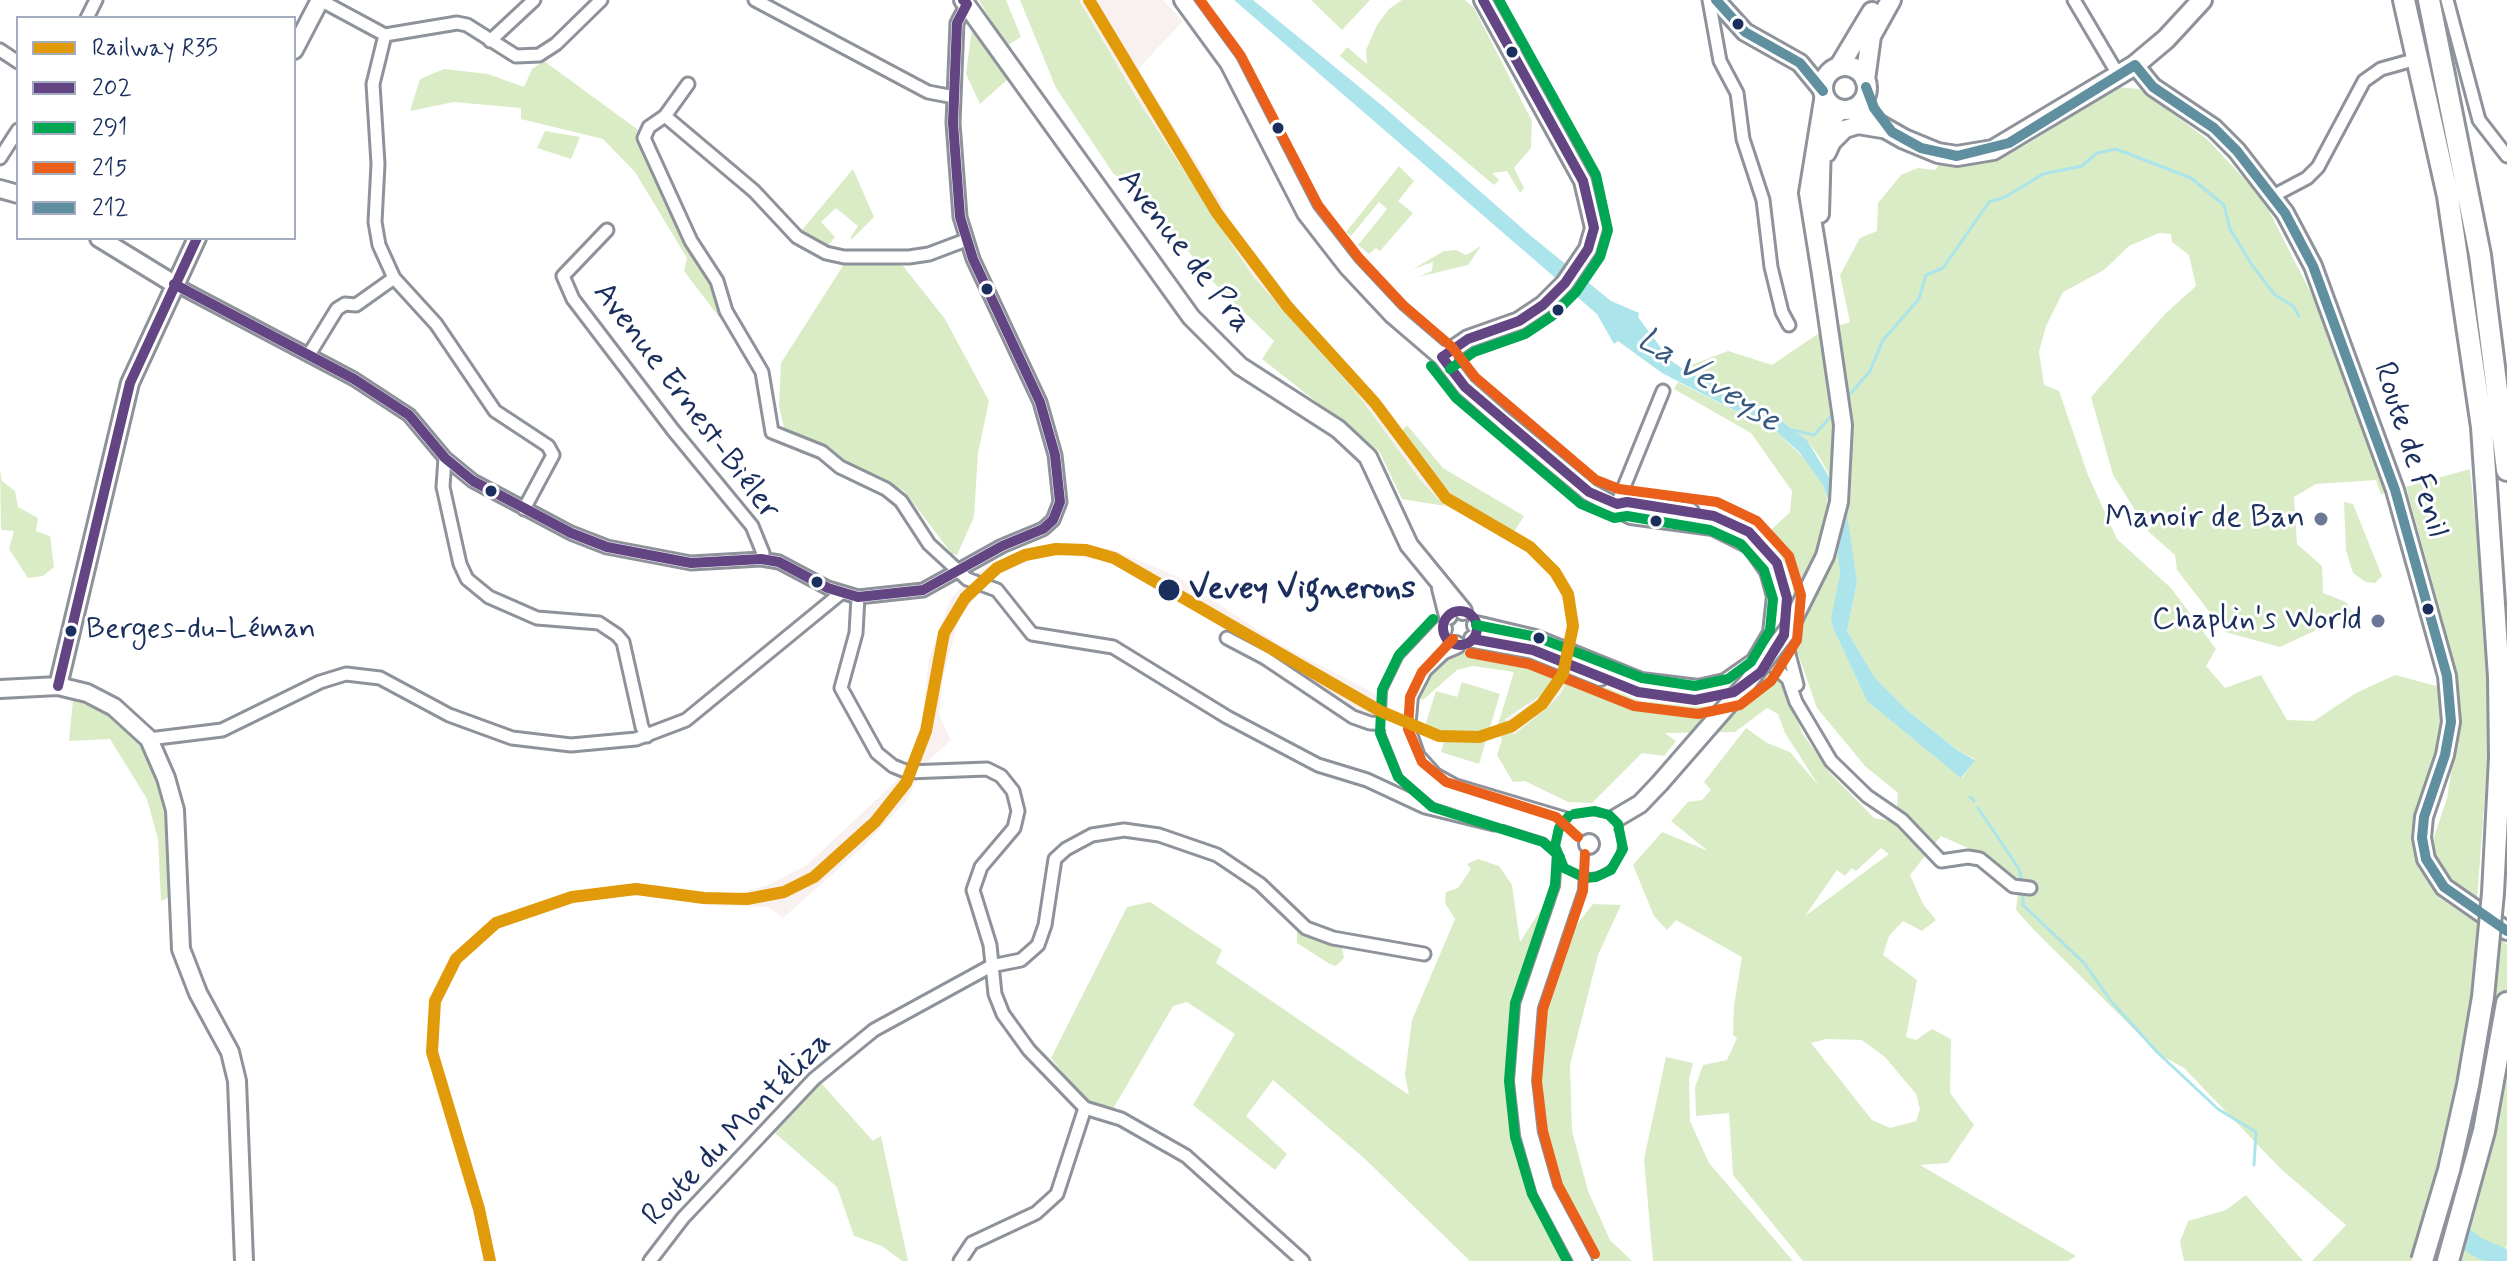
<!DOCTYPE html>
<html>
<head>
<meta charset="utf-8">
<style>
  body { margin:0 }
  #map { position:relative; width:2507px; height:1261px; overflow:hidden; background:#fff; font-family:Mynerve,sans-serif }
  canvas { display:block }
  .legend { position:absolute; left:16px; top:16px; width:280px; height:224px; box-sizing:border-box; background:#fff; border:2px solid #a4acbf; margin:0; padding:10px 14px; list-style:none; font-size:24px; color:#1b2f5e }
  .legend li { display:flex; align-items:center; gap:16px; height:40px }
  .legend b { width:40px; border:2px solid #a4acbf }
</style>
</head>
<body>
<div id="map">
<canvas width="2507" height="1261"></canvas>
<ul class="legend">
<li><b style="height:10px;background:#e19a09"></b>Railway R35</li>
<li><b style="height:10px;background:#644583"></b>202</li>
<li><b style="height:10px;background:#00a651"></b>291</li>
<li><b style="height:10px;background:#ea601a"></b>215</li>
<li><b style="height:10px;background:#608fa0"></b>212</li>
</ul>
</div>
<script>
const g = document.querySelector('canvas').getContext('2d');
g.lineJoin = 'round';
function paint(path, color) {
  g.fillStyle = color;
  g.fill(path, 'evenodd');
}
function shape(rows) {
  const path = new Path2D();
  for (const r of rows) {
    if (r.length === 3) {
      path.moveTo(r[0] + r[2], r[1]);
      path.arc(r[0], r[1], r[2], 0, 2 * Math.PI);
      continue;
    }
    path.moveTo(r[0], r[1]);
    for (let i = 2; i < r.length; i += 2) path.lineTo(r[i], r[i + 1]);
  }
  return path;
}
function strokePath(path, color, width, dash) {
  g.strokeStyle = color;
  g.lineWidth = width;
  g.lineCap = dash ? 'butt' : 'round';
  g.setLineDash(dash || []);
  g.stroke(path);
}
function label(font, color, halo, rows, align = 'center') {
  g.font = font + ' Mynerve,sans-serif';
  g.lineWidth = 6;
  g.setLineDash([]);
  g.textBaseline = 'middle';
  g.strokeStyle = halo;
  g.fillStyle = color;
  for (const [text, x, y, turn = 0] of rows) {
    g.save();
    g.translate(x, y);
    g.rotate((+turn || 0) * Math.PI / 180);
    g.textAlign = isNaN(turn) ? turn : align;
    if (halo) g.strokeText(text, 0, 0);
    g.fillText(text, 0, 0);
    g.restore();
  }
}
paint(shape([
  [1079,0,1163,0,1183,21,1138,69,1222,203,1229,220,1306,319,1382,403,1432,474,1462,505,1537,547,1565,577,1574,599,1578,631,1569,673,1562,692,1548,708,1514,736,1505,719,1525,708,1557,673,1567,636,1565,607,1555,578,1544,562,1527,547,1445,506,1422,482,1356,392,1252,275,1136,97],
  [1061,543,1086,544,1116,551,1178,577,1279,644,1375,694,1385,702,1380,719,1350,710,1147,580,1110,561,1059,554,1035,558,996,575,960,615,943,678,939,715,951,740,925,764,907,800,864,846,783,918,768,907,707,905,675,900,740,893,768,885,807,865,894,783,907,766,921,730,929,659,950,600,972,576,1014,553]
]), '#f9f1ef');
paint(shape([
  [979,0,1006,0,1021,37,1006,46],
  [1020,0,1079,0,1136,97,1252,275,1356,392,1422,482,1445,506,1402,499,1379,451,1262,359,1274,341,1213,282,1147,200,1113,173,1056,88],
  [1311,0,1370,0,1342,30],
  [1402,0,1465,0,1474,8,1532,121,1531,148,1514,168,1524,188,1520,193,1507,171,1492,173,1499,180,1494,185,1340,56,1347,47,1367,64,1366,50,1377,25,1389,9],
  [972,28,1008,79,980,104,966,74],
  [544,61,637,129,661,189,713,281,724,312,719,317,684,271,687,258,635,172,603,139,521,119,521,108,454,102,410,111,420,79,444,69,488,74,524,87,532,69],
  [2117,87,2140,89,2208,140,2263,199,2346,362,2387,493,2381,494,2376,480,2316,484,2294,497,2297,544,2322,566,2323,593,2346,602,2353,613,2280,647,2225,632,2177,570,2175,555,2149,532,2113,475,2091,397,2165,314,2196,286,2189,255,2172,242,2171,234,2159,233,2129,246,2104,270,2063,292,2046,326,2039,352,2044,385,2059,391,2088,475,2117,539,2171,588,2216,649,2206,666,2225,688,2261,675,2287,720,2314,721,2356,693,2395,675,2440,687,2442,737,2421,795,2413,848,2419,869,2440,898,2507,944,2507,1245,2499,1261,2312,1261,2346,1225,2281,1169,2184,1068,2160,1055,2034,930,2016,910,2018,892,1990,864,1977,852,1941,836,1910,875,1923,904,1936,920,1922,931,1903,921,1889,936,1883,955,1917,980,1906,1037,1916,1040,1932,1029,1951,1039,1950,1093,1974,1125,1948,1163,1920,1165,2076,1256,2068,1261,1803,1261,1733,1175,1729,1113,1696,1116,1695,1087,1703,1065,1727,1060,1737,1038,1733,1035,1734,1005,1742,957,1676,920,1667,930,1654,916,1633,865,1662,832,1708,851,1671,821,1688,802,1702,800,1711,790,1704,782,1746,728,1767,743,1790,752,1819,786,1785,733,1778,714,1767,708,1735,732,1665,733,1676,741,1664,756,1642,753,1592,803,1568,802,1525,781,1513,782,1497,755,1502,739,1496,731,1514,672,1473,666,1457,670,1423,700,1418,697,1424,676,1452,654,1487,646,1558,670,1543,694,1505,719,1514,735,1548,707,1562,692,1569,673,1640,701,1696,707,1711,706,1761,672,1769,672,1779,678,1803,734,1830,773,1874,818,1895,822,1898,793,1865,766,1817,708,1797,651,1792,578,1769,532,1790,512,1792,491,1751,433,1674,389,1678,382,1777,432,1809,463,1823,485,1838,539,1840,574,1833,628,1867,701,1962,778,1975,759,1957,750,1907,710,1875,678,1847,631,1857,582,1843,500,1820,458,1807,440,1757,403,1686,371,1691,365,1728,351,1772,365,1822,331,1850,322,1840,275,1860,238,1877,231,1878,203,1901,175,1918,168,1935,170,1940,163,1985,164,2026,145],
  [1881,848,1889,854,1805,916,1837,870,1845,876,1852,868,1856,871],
  [1826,1039,1862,1040,1885,1057,1916,1094,1920,1109,1916,1121,1890,1128,1872,1120,1811,1043],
  [545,131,580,137,571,159,537,148],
  [1399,166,1414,181,1398,201,1413,213,1380,251,1376,248,1369,254,1358,245,1387,209,1379,202,1351,236,1346,232],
  [853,169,874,217,852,239,850,238,858,226,836,208,821,222,835,237,827,247,801,231],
  [1481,246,1468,265,1418,277,1432,271,1433,262,1413,269,1444,251,1456,250,1466,255],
  [846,261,900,262,945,319,989,401,978,453,974,517,957,555,952,554,904,491,785,432,779,406,781,363],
  [1407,425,1443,468,1524,516,1514,532,1462,505,1432,474,1402,431],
  [2470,469,2483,598,2489,740,2477,900,2454,886,2436,869,2430,849,2447,798,2457,736,2458,693,2443,620,2406,487],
  [0,470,2,481,15,491,18,507,38,518,36,531,50,536,54,567,43,576,28,578,9,549,14,531,1,530],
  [2344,502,2353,504,2382,576,2375,583,2366,582,2353,573,2346,550],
  [1462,682,1500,694,1479,764,1441,752,1445,738,1423,732,1436,691,1457,697],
  [73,700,113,715,133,732,159,776,169,816,171,850,169,897,161,901,158,839,147,799,110,739,69,741],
  [1558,846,1565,863,1563,876,1525,966,1514,1014,1509,1060,1510,1115,1538,1208,1569,1261,1470,1261,1365,1159,1273,1080,1246,1116,1287,1154,1275,1170,1193,1105,1235,1034,1187,1002,1173,1006,1113,1109,1088,1104,1051,1058,1127,907,1150,902,1222,950,1216,963,1409,1095,1405,1075,1412,1020,1455,919,1445,903,1446,892,1458,888,1471,869,1467,864,1478,859,1499,866,1512,885,1520,942,1549,897],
  [1593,904,1621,905,1598,955,1570,1065,1572,1131,1588,1191,1610,1240,1632,1261,1600,1261,1579,1232,1544,1153,1537,1110,1534,1067,1542,1000,1563,942],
  [1297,931,1342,948,1344,958,1336,966,1330,964,1297,943],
  [1666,1057,1693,1063,1689,1079,1690,1121,1709,1163,1793,1261,1653,1261,1644,1159],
  [821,1083,873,1141,881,1136,908,1261,902,1261,882,1246,854,1236,837,1187,775,1133],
  [2246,1195,2303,1261,2184,1261,2180,1242,2188,1221,2226,1210]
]), '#d9ecc5');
paint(shape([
  [1234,0,1253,0,1385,108,1531,236,1611,301,1639,313,1638,317,1670,360,1686,371,1757,403,1807,440,1843,500,1849,527,1857,582,1847,631,1875,678,1907,710,1957,750,1975,760,1961,778,1867,701,1833,628,1831,618,1840,574,1834,519,1823,485,1800,453,1777,432,1662,373,1618,341,1614,344,1597,314]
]), '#ace4eb');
strokePath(shape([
  [1845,400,1870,371,1883,340,1919,299,1926,275,1943,268,1989,202,2005,197,2043,174,2082,166,2097,153,2116,149,2191,178,2224,205,2230,229,2252,265,2275,295,2293,306,2299,316],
  [1793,430,1814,435,1835,412],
  [1970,797,1974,801],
  [1978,808,2019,869,2022,883],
  [2023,890,2023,905,2085,964,2111,1001,2157,1052,2218,1109,2256,1132,2254,1165]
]), '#ace4eb', 3);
strokePath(shape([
  [2432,1214,2477,1247,2507,1260]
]), '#ace4eb', 20);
const street = shape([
  [320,0,385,35,457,23,467,25,516,56,539,55,556,44,601,0],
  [755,0,928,92,954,97],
  [1709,0,1720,61,1737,93,1743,139,1763,200,1771,267,1782,312,1789,325],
  [2074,0,2119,76],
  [2447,0,2479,120,2507,156],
  [87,18,96,0],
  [385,35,373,84,378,164,375,222,379,245,394,278,436,324,495,411,548,446,553,455,524,509],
  [490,41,534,0],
  [0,50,18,62],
  [688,84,665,116,649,127,644,138,691,241,717,281,726,311,762,372,772,432,822,452,840,467,886,489,901,501,929,544,967,579,997,590,1032,634,1113,647,1227,717,1318,765,1367,780,1425,807,1494,824,1510,813],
  [665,116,754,191,797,237,826,253,844,257,909,257,929,254,966,240],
  [0,158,18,130],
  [2273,196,2307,178,2318,167,2364,81,2381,69,2406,62],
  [607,230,563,276,573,299,673,430,752,526,763,553,761,559],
  [174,284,354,379,409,415,445,458,473,481,571,533,607,547,691,563,761,559,779,562,828,588,858,597,923,590,1002,546,1043,529,1053,520,1060,502,1055,455,1040,402,973,259,960,217,953,123,957,23,967,4],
  [310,353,337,309,345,304,356,305,394,278],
  [445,458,443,487,460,564,467,579,489,597,537,618,599,623,617,635,623,642,642,727,647,736],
  [1617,504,1663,391],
  [858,597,856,633,841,688,877,753,893,766,908,772,987,769,1001,776,1013,791,1018,811,1014,828,981,867,973,890,990,945,995,994,1003,1014,1029,1050,1085,1108],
  [1784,635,1797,685],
  [1227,638,1265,658,1353,717,1370,723,1393,724],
  [1769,662,1788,679,1796,702,1831,761,1867,796,1902,820,1941,861,1968,857,1980,859,2013,886,2030,888],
  [149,739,222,730,320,682,346,674,380,678,449,715,512,738,571,745,636,739,686,720,841,593],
  [1085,1108,1121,1119,1186,1156,1303,1261],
  [650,1261,683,1218,814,1079,874,1030,991,966,1021,960,1038,945,1045,925,1055,859,1066,849,1092,835,1124,830,1159,835,1217,855,1260,884,1306,928,1333,938,1424,954],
  [960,1261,972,1243,1036,1213,1057,1194,1085,1108]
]);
const secondary = shape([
  [963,0,1191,317,1240,366,1338,429,1368,457,1409,545,1463,611],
  [1183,0,1229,63,1306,213,1348,267,1393,315,1442,357,1465,387,1505,422,1589,492,1631,515,1713,526,1751,545,1769,571,1776,596,1772,633,1755,662,1725,683,1698,689,1641,682,1535,639,1476,625],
  [1716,0,1745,32,1800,63,1823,91],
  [294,50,320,0],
  [2135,65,2153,87,2214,128,2237,151,2285,213,2313,266,2395,490,2447,676,2451,722,2445,755,2424,817,2422,838,2426,859,2444,887,2507,931],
  [1827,153,1832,142,1845,129,1858,125,1882,129],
  [0,189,18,194],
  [1820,214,1822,144,1828,126,1841,109],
  [99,238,174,284],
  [1821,274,1808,193,1824,94],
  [1442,357,1468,339,1519,321,1543,305,1565,283,1588,249,1594,228,1583,181,1483,0],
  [1617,504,1627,502,1690,512],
  [1441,588,1448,616],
  [1443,629,1410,664,1396,693,1394,731,1410,771,1439,795,1550,830,1569,847],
  [1473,639,1533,650,1600,677],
  [1456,645,1442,651,1423,669,1409,696,1406,729,1416,757,1434,777,1454,788,1581,826],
  [58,686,130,383,197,238],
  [0,689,58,686,87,693,114,707,149,739,166,778,175,810,181,949,198,993,230,1052,237,1081,244,1261],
  [1589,844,20],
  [1601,827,1640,804,1660,783],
  [1571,853,1569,888,1529,1006,1523,1081,1529,1134,1545,1190,1583,1261]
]);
const primary = shape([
  [1845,88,22],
  [1839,67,1872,12],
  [1865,80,1871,36,1891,0],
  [1851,109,1904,139,1938,153,1957,156,1993,150,2135,65,2166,39,2202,0]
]);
const highway = shape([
  [2404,0,2448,196,2482,427,2499,677,2500,758,2493,893],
  [2429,0,2480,255,2507,470],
  [2448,1261,2484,1131,2507,1003]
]);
strokePath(street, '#8e929a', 17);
strokePath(secondary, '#8e929a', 22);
strokePath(primary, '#8e929a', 24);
strokePath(highway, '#8e929a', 26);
strokePath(street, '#fff', 11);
strokePath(secondary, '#fff', 16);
strokePath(primary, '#fff', 18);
strokePath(highway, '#fff', 20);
const secondaryBridge = shape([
  [1660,783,1748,682,1788,630,1825,556,1839,502,1843,425,1821,274]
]);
const highwayBridge = shape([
  [2422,1261,2449,1170,2468,1085,2483,997,2493,893]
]);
strokePath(secondaryBridge, '#8e929a', 22, []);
strokePath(highwayBridge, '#8e929a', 26, []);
strokePath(secondaryBridge, '#fff', 16);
strokePath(highwayBridge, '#fff', 20);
strokePath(shape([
  [174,284,354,379,409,415,445,458,473,481,571,533,607,547,691,563,761,559,779,562,828,588,858,597,923,590,1002,546,1043,529,1053,520,1060,502,1055,455,1040,402,973,259,960,217,953,123,957,23,967,4,963,0],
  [1442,357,1465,387,1589,492,1617,504,1627,502,1714,516,1749,532,1777,563,1787,598,1784,635,1761,672,1734,692,1695,700,1638,692,1533,650,1473,639],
  [1442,357,1468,339,1519,321,1543,305,1565,283,1588,249,1594,228,1583,181,1483,0],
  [1460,628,17],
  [58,686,130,383,197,238]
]), '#644583', 10);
strokePath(shape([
  [1431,366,1456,398,1581,504,1614,518,1627,516,1710,530,1741,544,1764,570,1773,599,1770,630,1751,662,1728,679,1695,686,1642,678,1537,637,1476,625],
  [1450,369,1474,352,1525,334,1552,316,1576,292,1600,257,1608,230,1596,175,1499,0],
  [1433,619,1399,655,1382,690,1380,733,1398,777,1432,807,1543,842,1560,857],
  [1569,816,1559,828,1555,846,1564,868,1585,878,1596,877,1611,870,1623,849,1618,824,1609,815,1595,811,1574,814],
  [1557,852,1555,885,1515,1003,1509,1081,1515,1137,1532,1194,1567,1261]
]), '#00a651', 10);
strokePath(shape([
  [1200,0,1241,56,1318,205,1359,258,1403,305,1452,347,1475,377,1596,480,1619,489,1717,502,1757,521,1789,556,1801,595,1797,640,1771,681,1740,705,1698,714,1634,706,1529,664,1470,653],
  [1453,639,1422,672,1410,697,1408,729,1422,762,1446,782,1556,817,1578,837],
  [1585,854,1583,891,1543,1009,1537,1081,1543,1131,1558,1185,1595,1254]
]), '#ea601a', 10);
strokePath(shape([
  [1716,0,1745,32,1800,63,1823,91],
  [2135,65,2153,87,2214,128,2237,151,2285,213,2313,266,2395,490,2447,676,2451,722,2445,755,2424,817,2422,838,2426,859,2444,887,2507,931],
  [1866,87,1874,108,1892,132,1921,148,1957,156,2009,143,2135,65]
]), '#608fa0', 10);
strokePath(shape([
  [490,1261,479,1209,432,1052,435,1001,456,959,496,923,572,897,636,889,704,898,747,899,784,892,814,877,875,822,906,783,926,731,944,633,965,598,997,568,1025,555,1056,549,1086,550,1114,558,1380,711,1439,736,1479,737,1512,726,1542,704,1563,674,1573,626,1568,594,1555,572,1530,547,1446,498,1375,403,1287,306,1217,213,1089,0]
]), '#e19a09', 12);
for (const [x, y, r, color] of [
  [1738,24,7,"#1b2f5e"],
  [1512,52,7,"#1b2f5e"],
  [1278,128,7,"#1b2f5e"],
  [987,289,7,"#1b2f5e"],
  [1558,310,7,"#1b2f5e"],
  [491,491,7,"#1b2f5e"],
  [2321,519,8,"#6b7896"],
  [1656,521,7,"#1b2f5e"],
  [817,582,7,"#1b2f5e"],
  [1169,590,12,"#1b2f5e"],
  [2428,609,7,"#1b2f5e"],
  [2378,621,8,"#6b7896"],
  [71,631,7,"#1b2f5e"],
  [1539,638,7,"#1b2f5e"]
]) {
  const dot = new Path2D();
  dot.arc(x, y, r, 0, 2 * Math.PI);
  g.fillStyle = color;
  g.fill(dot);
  strokePath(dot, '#fff', 3);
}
label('30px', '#1b2f5e', '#fff', [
  ["Berges-du-Léman",86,631]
], 'left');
label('32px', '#1b2f5e', '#fff', [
  ["Avenue de Pra",1183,252,52],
  ["Avenue Ernest-Biéler",685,402,53],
  ["Route de Fenil",2409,450,72],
  ["Route du Montéliza",738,1130,-46]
]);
label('32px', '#1b2f5e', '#fff', [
  ["Manoir de Ban",2305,519],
  ["Chaplin's World",2362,621]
], 'right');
label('bold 32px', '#1b2f5e', '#fff', [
  ["Vevey Vignerons",1189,590]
], 'left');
label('italic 34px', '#365a7f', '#fff', [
  ["La Veveyse",1708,382,33]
]);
</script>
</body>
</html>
